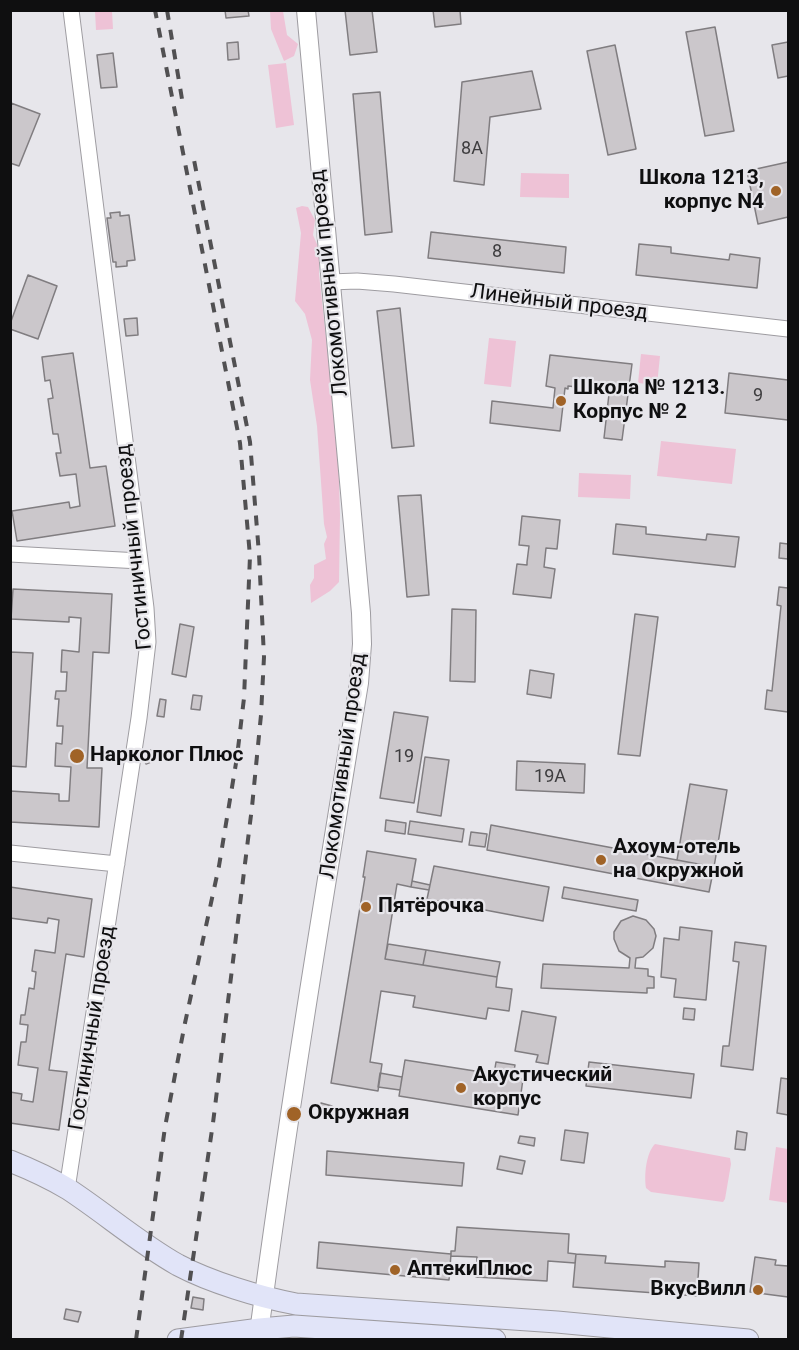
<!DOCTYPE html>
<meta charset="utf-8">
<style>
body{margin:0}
#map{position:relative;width:799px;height:1350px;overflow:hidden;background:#e7e6eb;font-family:Roboto,sans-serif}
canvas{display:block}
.frame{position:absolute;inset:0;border:12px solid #0f0f10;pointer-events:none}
</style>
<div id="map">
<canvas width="799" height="1350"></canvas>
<div class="frame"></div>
</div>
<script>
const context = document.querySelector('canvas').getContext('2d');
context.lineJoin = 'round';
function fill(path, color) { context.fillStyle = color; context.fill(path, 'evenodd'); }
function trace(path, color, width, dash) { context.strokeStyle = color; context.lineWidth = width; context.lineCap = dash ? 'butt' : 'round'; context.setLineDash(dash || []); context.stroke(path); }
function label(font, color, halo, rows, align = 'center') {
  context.font = font + ' Roboto,sans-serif'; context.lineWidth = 4.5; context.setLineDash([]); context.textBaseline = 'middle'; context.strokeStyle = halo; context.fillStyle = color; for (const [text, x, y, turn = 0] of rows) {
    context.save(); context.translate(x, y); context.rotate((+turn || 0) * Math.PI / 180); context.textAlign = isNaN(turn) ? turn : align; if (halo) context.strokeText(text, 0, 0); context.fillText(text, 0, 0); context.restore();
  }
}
const green = new Path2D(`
 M95,11H112L113,29L96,30Z
 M270,11H283L287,35L298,44L294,56L284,61L271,29Z
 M286,63L294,125L276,128L268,65Z
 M521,173L569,174V198L520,197Z
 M302,206L308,207L315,220L313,235L319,249V274L338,448L340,515L339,582L330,591L311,603L310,585L314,578V565L326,559L324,544L327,537L324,524L317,426L310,380L312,340L305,314L295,301L301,233L296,208Z
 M489,338L516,341L511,387L484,384Z
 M641,354L660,356L657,385L638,383Z
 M661,441L736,449L732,484L657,476Z
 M579,473L631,475L630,499L578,497Z
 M655,1144L730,1158L731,1164L725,1199L723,1202L651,1192L646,1188C644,1175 646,1153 655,1144Z
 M776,1147L788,1149V1203L769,1200Z`);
const building = new Path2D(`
 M225,10H248L249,16L226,18Z
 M345,10H372L377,52L350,55Z
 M433,10H460L461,24L435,27Z
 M715,27L734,131L705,136L686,32Z
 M238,42L239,59L228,60L227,43Z
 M788,42V76L778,78L772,45Z
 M615,45L636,149L608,155L587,51Z
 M113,53L117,87L101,88L97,55Z
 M532,71L541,109L490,117L484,185L454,181L462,82Z
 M380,92L392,232L365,235L353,94Z
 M11,103L40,114L19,166L10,163Z
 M788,162V217L758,224L747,171Z
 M120,212V216L129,215L135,260L127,261V266L116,267V262H113L107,218H111L110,213Z
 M431,232L566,247L564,273L428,258Z
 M639,244L671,247V253L729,260L730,254L760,258L757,288L636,275Z
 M28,275L57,286L38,339L10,329V324Z
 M400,308L414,446L392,448L377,311Z
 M137,318L138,335L126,336L124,319Z
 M73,353L90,468L106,466L115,526L17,541L12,511L69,502L70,508L80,506L76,474L60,476L56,453H61L58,434H53L48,399L53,398L50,380L45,381L42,357Z
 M550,355L632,364L622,440L604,438L609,394L605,393V390L568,386V389L565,388L560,431L490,423L492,401L553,408L555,388L546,386Z
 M729,373L788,380V420L725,413Z
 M421,495L429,595L407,597L398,496Z
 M522,516L560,520L557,549L546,548L544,567L555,569L551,598L513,594L517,564L527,565V562L529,546L519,545Z
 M616,524L646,527V534L706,540L707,534L739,537L735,567L613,554Z
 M780,543L788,544V559L779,558Z
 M779,587L788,588V712L765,709L767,690L772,691L781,606L777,605Z
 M13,589L112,594L109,653L93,652L87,768H102L99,827L10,822V791L59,794V801H69L71,767L55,766L56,743L62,744L63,726H57L59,699H55L56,691H66L67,672H61L62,650L79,652L81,618L69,617V622L11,619Z
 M452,609L476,610L475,682L450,681Z
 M635,614L658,617L640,756L618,754Z
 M180,624L194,627L186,677L172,674Z
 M10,652L33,653L26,767L10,766Z
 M530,670L554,674L551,698L527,694Z
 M193,695L202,696L200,710L191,709Z
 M160,699L166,700L164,717L157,716Z
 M394,712L428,717L414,803L380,798Z
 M151,750L156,760L146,764L142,755Z
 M425,757L449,760L441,816L417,812Z
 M517,761L585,764L584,793L516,790Z
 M690,784L727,790L714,867L677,860Z
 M386,820L406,823L405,834L385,831Z
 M410,821L464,829L462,842L408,834Z
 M491,825L714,867L709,892L487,850Z
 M471,832L487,834L485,847L469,845Z
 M367,851L416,859L411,887L397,884L385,959L497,977L496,987L512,989L509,1011L488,1008L486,1019L413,1007L415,996L381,991L370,1062L382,1064L378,1091L331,1083L365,877H363Z
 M434,866L549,887L543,921L427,899Z
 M412,881L430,885L429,890L411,887Z
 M10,887L92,899L84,957L66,954L49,1070L67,1072L59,1130L10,1123V1092L22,1094L21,1100L33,1102L38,1068L18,1065L21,1042H26L28,1025L20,1024L21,1015H25L29,988L34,989L36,972L32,971L35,950L55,953L59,920L48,918L47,923L10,918Z
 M564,887L638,900L636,911L562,898Z
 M633,916L646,920L654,929L656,936L653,948L643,957L636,958L635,968L648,969V976L654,977V988H647V993L541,988L543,964L629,968L630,958L619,951L614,939V932L621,921Z
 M680,927L712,931L706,1000L674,997L676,979L661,977L664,938L679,940Z
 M735,942L766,946L753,1070L721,1066L723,1046H729L739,962L733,961Z
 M388,944L426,950L423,965L385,959Z
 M426,950L500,962L497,977L423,965Z
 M684,1008L695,1009L694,1020L683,1019Z
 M522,1011L556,1017L548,1064L536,1062L538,1055L515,1051Z
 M405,1060L494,1074L496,1062L515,1065L513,1077L523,1079L518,1115L399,1096Z
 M589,1062L694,1074L691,1098L586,1086Z
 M380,1073L402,1077L400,1090L378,1087Z
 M781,1078L788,1079V1115L777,1113Z
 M321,1103L332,1106L330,1117L318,1114Z
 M565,1130L588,1133L584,1163L561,1160Z
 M737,1131L747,1133L745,1150L735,1149Z
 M520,1136L535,1138L534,1146L518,1143Z
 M327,1151L464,1163L462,1186L326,1175Z
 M500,1156L525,1161L522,1174L497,1169Z
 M457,1227L569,1234L568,1253L576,1254L575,1263L548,1261L547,1281L476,1277L477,1257L451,1256V1251H455Z
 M319,1242L451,1254L449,1280L317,1268Z
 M576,1254L606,1256L605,1263L665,1267V1261L699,1263L697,1296L573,1287Z
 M755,1257L776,1260L775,1265L788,1266V1297L750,1292Z
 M193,1297L204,1299L203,1310L191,1308Z
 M66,1309L81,1312L78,1322L64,1319Z`);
const minor = new Path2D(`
 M330,282L357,281L394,284L788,329
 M10,554L140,561
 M10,853L117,864
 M67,1189L139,718L148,642L146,608L71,10`);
const tertiary = new Path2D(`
 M258,1340C287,1120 323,902 359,683L362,644L361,613L306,10`);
const secondary = new Path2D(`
 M10,1161C30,1169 50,1178 68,1189C106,1214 139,1243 178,1265C210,1282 259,1297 296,1304L557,1322L748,1340
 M178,1340L260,1329L294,1326L495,1340`);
const rail = new Path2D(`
 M167,10L182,99
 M136,1340L165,1127L185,1023L219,866L237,757L244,698L250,556L240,443L155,10
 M181,1340L213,1123L252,807L261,715L264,657L259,554L250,442L193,155`);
const markers = [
 [776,191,6,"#a06327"],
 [561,401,6,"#a06327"],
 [77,756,8,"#a06327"],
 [601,860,6,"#a06327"],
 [366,907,6,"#a06327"],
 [461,1088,6,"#a06327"],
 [294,1114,8,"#a06327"],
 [395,1270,6,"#a06327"],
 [758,1290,6,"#a06327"]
];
const numberNames = [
 ["8А",472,149],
 ["8",497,252],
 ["9",758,396],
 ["19",404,757],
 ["19А",550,777]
];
const poiNames = [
 ["Школа 1213,",764,179,"right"],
 ["корпус N4",764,203,"right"],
 ["Школа № 1213.",573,389],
 ["Корпус № 2",573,413],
 ["Нарколог Плюс",90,756],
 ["Ахоум-отель",613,848],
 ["на Окружной",613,872],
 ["Пятёрочка",378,907],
 ["Акустический",473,1076],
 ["корпус",473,1100],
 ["Окружная",308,1114],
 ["АптекиПлюс",407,1270],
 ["ВкусВилл",746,1290,"right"]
];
const streetNames = [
 ["Локомотивный проезд",330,283,-96],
 ["Линейный проезд",559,303,7],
 ["Гостиничный проезд",135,547,-96],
 ["Локомотивный проезд",344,766,-82],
 ["Гостиничный проезд",93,1028,-81]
];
fill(green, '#eec2d6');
fill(building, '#cbc7cb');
trace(building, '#807d80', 1.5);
trace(minor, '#9e9ca1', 17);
trace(tertiary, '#9e9ca1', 20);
trace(secondary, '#9e9ca1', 23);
trace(minor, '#fff', 15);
trace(tertiary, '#fff', 18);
trace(secondary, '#e1e4f8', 21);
trace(rail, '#515052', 4, [10, 10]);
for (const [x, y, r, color] of markers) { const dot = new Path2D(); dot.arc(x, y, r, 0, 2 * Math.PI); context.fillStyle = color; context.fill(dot); trace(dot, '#e7e6eb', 2); }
label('18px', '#3e3d3f', null, numberNames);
label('bold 21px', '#0f0f10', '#e7e6eb', poiNames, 'left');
label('21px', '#0f0f10', '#e7e6eb', streetNames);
</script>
